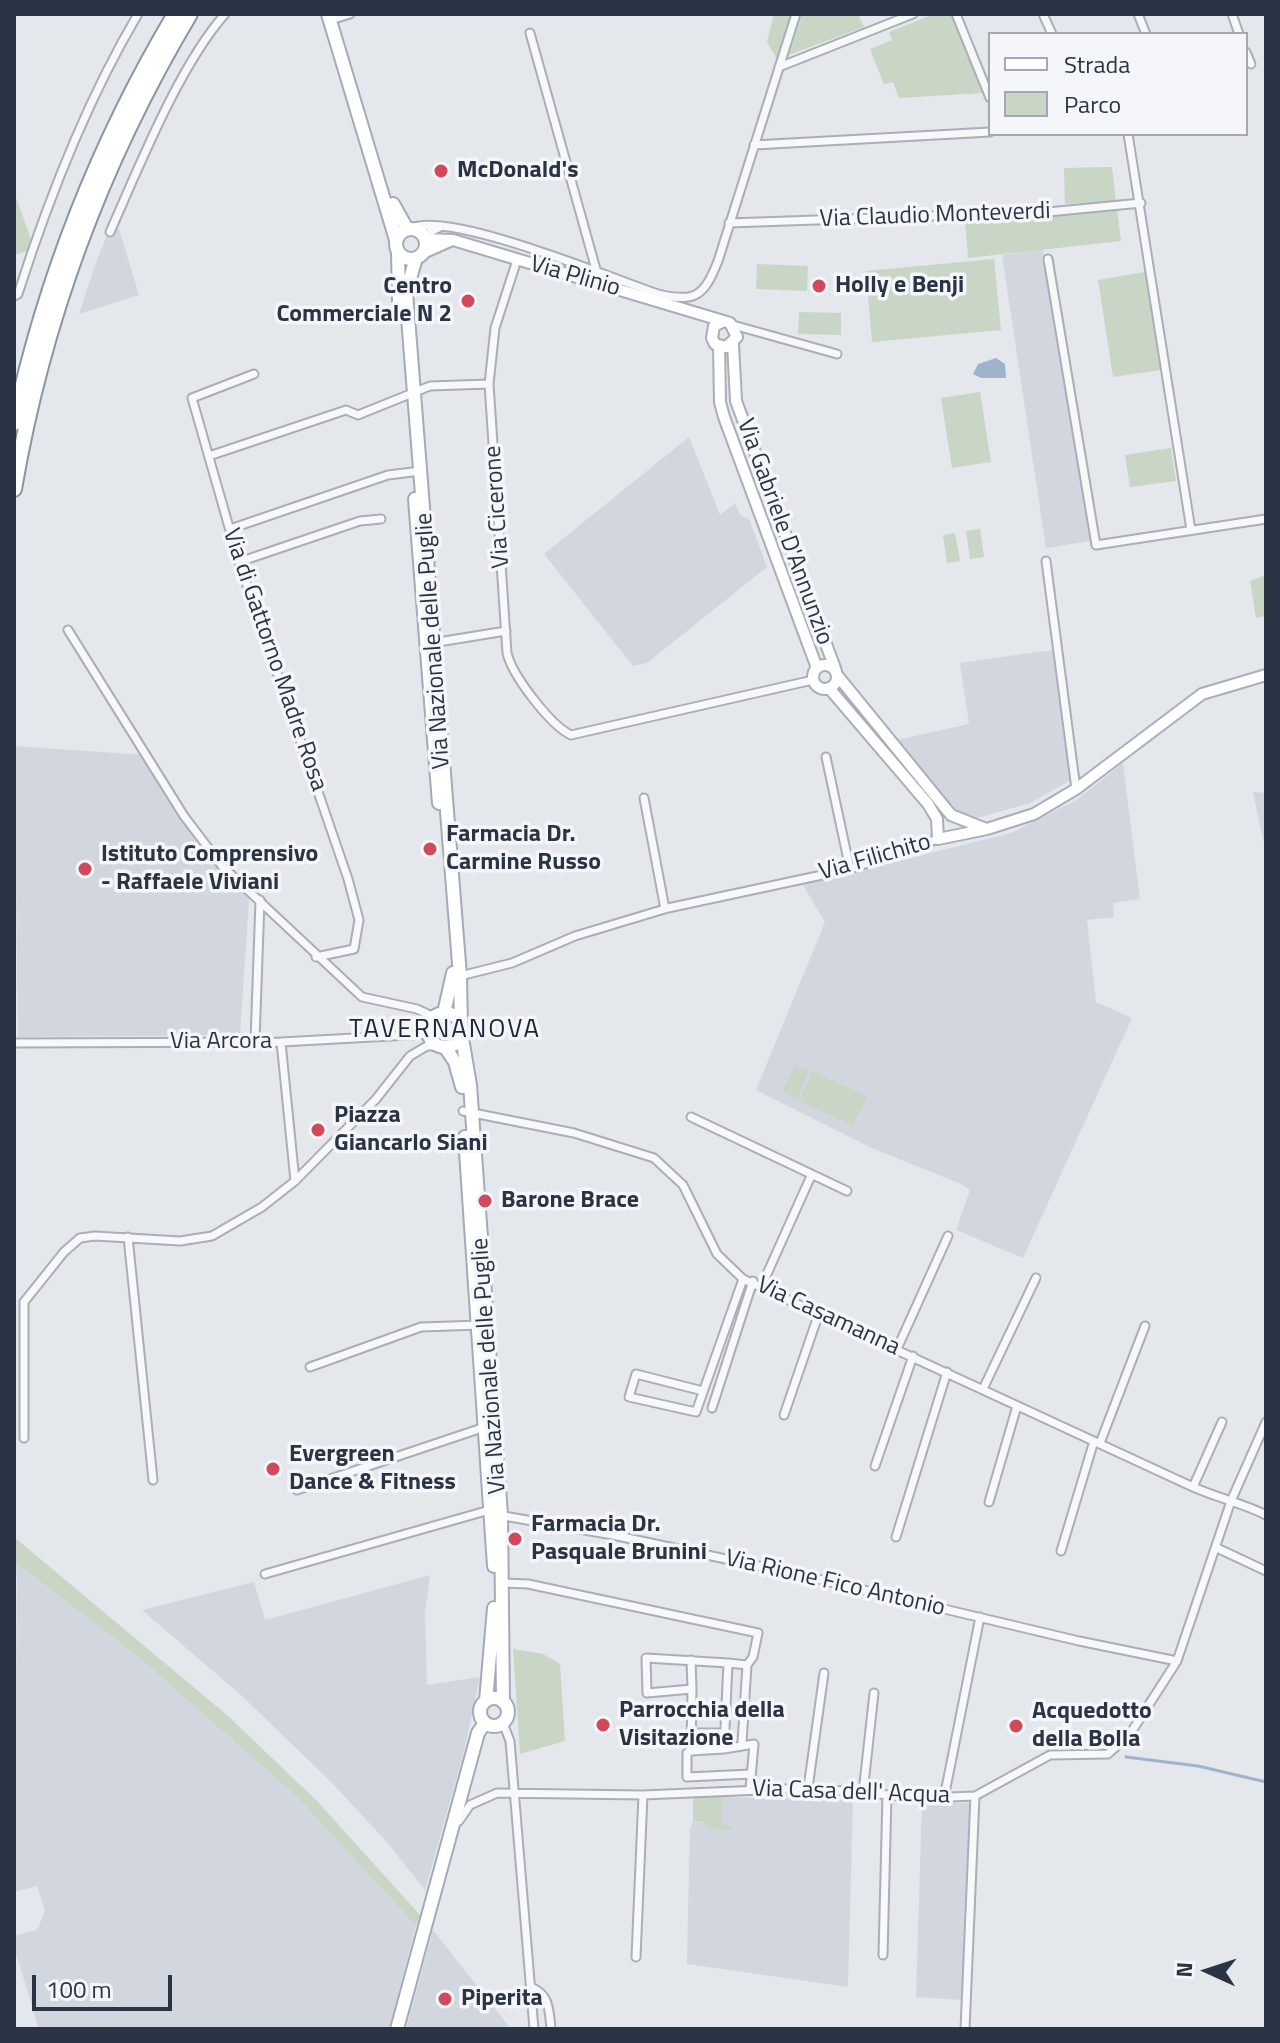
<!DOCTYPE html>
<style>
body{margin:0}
#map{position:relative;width:1280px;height:2043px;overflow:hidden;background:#e4e7ec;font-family:"Titillium Web",sans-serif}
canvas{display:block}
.frame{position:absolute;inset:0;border:16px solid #2b3445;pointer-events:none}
.legend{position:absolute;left:988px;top:32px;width:260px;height:104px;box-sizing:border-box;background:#f4f6f9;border:2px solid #a4a8b1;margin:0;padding:10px 14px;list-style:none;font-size:24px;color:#2b3445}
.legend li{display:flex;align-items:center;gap:16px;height:40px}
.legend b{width:40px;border:2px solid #a4a8b1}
.north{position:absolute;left:1168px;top:1931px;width:80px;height:80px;-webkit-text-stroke:6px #f4f6f9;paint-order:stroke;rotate:273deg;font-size:22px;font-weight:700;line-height:32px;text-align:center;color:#2b3445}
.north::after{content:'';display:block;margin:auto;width:28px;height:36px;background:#2b3445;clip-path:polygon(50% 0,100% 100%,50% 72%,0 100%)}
.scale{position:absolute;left:32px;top:1975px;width:140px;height:36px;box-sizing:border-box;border:4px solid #2b3445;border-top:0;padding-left:10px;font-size:24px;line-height:28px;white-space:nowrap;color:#2b3445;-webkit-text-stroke:6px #f4f6f9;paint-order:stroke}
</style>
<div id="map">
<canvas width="1280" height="2043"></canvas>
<div class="frame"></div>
<ul class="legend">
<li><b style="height:10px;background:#fff"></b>Strada</li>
<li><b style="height:22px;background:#c9d6c5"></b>Parco</li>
</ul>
<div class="north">N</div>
<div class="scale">100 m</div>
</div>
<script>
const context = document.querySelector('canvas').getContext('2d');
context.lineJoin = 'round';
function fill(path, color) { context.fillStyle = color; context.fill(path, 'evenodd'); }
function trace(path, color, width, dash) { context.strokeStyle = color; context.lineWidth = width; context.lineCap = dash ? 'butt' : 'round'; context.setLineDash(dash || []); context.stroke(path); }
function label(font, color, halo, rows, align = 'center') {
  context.font = font + ' "Titillium Web",sans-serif'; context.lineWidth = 7; context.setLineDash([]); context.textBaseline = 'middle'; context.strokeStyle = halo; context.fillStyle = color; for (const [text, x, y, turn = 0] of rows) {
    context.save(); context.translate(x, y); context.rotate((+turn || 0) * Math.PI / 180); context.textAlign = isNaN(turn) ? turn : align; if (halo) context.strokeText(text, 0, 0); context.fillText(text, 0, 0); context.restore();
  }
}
const built = new Path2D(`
 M117,222L139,295L79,314L95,265L112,223Z
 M1043,249L1090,541L1046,548L1002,255Z
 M689,437L720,515L735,503L741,516L749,519L767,567L647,663L633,666L544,554Z
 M1052,650L1071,780L1030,803L971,820L952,810L897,740L969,724L960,663Z
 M14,746L145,755L215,860L220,874L249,899L240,1035L18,1037Z
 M1123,763L1140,899L1113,903L1114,917L1087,920L1096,1002L1132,1018L1023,1258L956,1230L970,1190L961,1184L874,1149L756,1090L825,922L803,885L1011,833L1075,801Z
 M1253,792L1266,793V853Z
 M17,1564L136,1655L297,1797L416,1926L389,2029H39L14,1947V1936L37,1930L45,1911L37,1886L14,1892Z
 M430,1575L425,1613L427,1685L480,1677L463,1755L425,1890L386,1841L331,1782L241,1695L142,1610L254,1582L265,1620Z
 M722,1797L853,1800L848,1987L687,1964L690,1829L693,1821L722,1825Z
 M922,1802L970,1803L962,2000L916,1997Z
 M433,1930L511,2029H406Z`);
const green = new Path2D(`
 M774,14H794L777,59L767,42Z
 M802,14H858L864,27L789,55Z
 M934,14H951L983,93L899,98L893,82L884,84L870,49L892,40L889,32Z
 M1112,167L1116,202L1065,204L1064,168Z
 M14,192L31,239L27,251L14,255Z
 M1117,208L1121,241L968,258L965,220L1048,217Z
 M994,259L1001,330L872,342L866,271Z
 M757,264L808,266L807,291L756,289Z
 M1145,272L1160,370L1113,377L1098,280Z
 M799,312L841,313V335L798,334Z
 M980,392L991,462L952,468L941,398Z
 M1171,448L1176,481L1130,487L1125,455Z
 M980,529L984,557L970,559L966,531Z
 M955,533L960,561L947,563L943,535Z
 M1266,575V616L1256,618L1250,581Z
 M795,1065L809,1071L797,1099L782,1092Z
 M812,1071L867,1096L853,1126L799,1101Z
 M14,1537L227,1715L317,1801L420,1915L416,1926L297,1797L136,1655L17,1564L14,1604Z
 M513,1649L543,1654L560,1664L565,1741L520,1754Z
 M693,1796L722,1797V1825L731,1826V1830L706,1828L705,1822L693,1821Z`);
const water = new Path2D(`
 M996,358L1005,364L1006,378H981L973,374L978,364Z`);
const stream = new Path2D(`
 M1126,1757L1198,1766L1266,1782`);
const street = new Path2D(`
 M956,14L990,98
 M1043,14L1052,34
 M1138,14L1146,34
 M1232,14L1239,34
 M337,18L350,14
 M530,33L597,273
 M1246,52L1251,64
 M779,67L913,14
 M1128,134L1191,530
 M754,145L990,132
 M729,223L1048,212L1141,203
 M412,228C450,211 611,278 658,294C696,303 704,296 718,261L796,14
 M110,232C139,167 179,66 225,14
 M424,235L442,226
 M1048,259L1096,545L1266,519
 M517,260L495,328L489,384L507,653C512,675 550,725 571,735L813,680
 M14,296L18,294C49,197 86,102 138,14
 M733,325L837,354
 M254,374L192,398L239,562L348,879L359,920L354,949L316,957
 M209,456L346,410L358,415L430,386L489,384
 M230,529L388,475L421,471
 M1046,561L1076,789
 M239,562L360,521L381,519
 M68,630L184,816L222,866L362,997L417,1009L434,1017
 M432,643L506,631
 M826,757L850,869
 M644,798L665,909
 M460,976L512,963L575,936L668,908L850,869L938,839
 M255,1041L260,900
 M281,1042L295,1181
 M14,1043L281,1042L428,1034
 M463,1111L574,1133L654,1158L683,1185L717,1254L743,1279L1193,1487C1218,1498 1242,1503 1266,1515
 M691,1117L847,1191
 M128,1237L153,1480
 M762,1285L811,1176
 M897,1349L948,1236
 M310,1367L421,1327L481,1325
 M983,1389L1036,1278
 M703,1391L636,1374L629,1397L696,1412L743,1279
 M712,1408L753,1281
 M784,1415L819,1313
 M24,1438V1302L64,1252L80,1238L95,1236L180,1241L212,1236L262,1207L295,1181L376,1099L410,1056L427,1046H441
 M1100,1443L1145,1326
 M875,1466L913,1356
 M1193,1487L1222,1422
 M297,1490L488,1426
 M989,1502L1017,1406
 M498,1515L613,1535L801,1575L1079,1641L1177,1661
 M896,1537L947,1372
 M1217,1548L1266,1571
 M1061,1551L1094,1441
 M265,1574L493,1509
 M502,1583L528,1584L758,1633L753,1657L747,1665L728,1663L724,1749L754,1744L750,1789
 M691,1660L692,1689L647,1693L646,1658L728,1663
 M692,1689L691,1751L724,1749
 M503,1723L510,1741L534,2029
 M692,1733H724
 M742,1743L747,1665
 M691,1751L687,1753V1777L751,1774
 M808,1788L824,1673
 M863,1793L874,1693
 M944,1798L980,1617
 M459,1821L470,1805L497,1793L643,1795L808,1788L924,1798L975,1796L1050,1755L1108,1754L1130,1734L1177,1661L1231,1501L1266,1422
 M883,1955L887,1795
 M636,1957L643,1795
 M531,1987C550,1995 549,2010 551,2029
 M965,2029L975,1796`);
const secondary = new Path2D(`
 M426,239L453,240L730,323L737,337L726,347L715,344L712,338L714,326L722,322
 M423,253L450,241
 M733,344L736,401L836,671
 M719,346L720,402L724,417L817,668
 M813 677a12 12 0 1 1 24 0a12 12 0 1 1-24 0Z
 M837,675L951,815L986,829
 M829,688L928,804L937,819L938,839L987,829L1034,814L1076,789L1202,694L1266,675`);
const primary = new Path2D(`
 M328,14L396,240
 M393,204L407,229
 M396 244a15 15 0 1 1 30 0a15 15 0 1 1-30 0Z
 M398,252L399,301
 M416,258L406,292L460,976L461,1026
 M415,499L439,803
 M444,1013L453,973
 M428 1030a17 17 0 1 1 34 0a17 17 0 1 1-34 0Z
 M461,1032L470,1085L501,1515L503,1702
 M445,1047L455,1062L462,1087
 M465,1137L494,1566
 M480 1712a14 14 0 1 1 28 0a14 14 0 1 1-28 0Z
 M486,1701L494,1608
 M397,2029L478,1733L485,1723`);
const highway = new Path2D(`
 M14,423C45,280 100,140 175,14
 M14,489C43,321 103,160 190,14`);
const markers = [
 [441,171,8,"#d1495b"],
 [819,286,8,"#d1495b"],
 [468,301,8,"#d1495b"],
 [430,849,8,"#d1495b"],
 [85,869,8,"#d1495b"],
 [318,1130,8,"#d1495b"],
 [485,1201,8,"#d1495b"],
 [273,1469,8,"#d1495b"],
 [515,1539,8,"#d1495b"],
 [603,1725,8,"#d1495b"],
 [1016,1726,8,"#d1495b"],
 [445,1999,8,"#d1495b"]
];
const poiNames = [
 ["McDonald's",457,171],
 ["Holly e Benji",835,286],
 ["Centro",452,287,"right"],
 ["Commerciale N 2",452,315,"right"],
 ["Farmacia Dr.",446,835],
 ["Carmine Russo",446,863],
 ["Istituto Comprensivo",101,855],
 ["- Raffaele Viviani",101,883],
 ["Piazza",334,1116],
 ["Giancarlo Siani",334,1144],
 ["Barone Brace",501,1201],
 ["Evergreen",289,1455],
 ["Dance & Fitness",289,1483],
 ["Farmacia Dr.",531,1525],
 ["Pasquale Brunini",531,1553],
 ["Parrocchia della",619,1711],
 ["Visitazione",619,1739],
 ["Acquedotto",1032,1712],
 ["della Bolla",1032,1740],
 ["Piperita",461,1999]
];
const streetNames = [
 ["Via Claudio Monteverdi",935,216,-2],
 ["Via Plinio",575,277,16],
 ["Via Cicerone",498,507,-94],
 ["Via Gabriele D'Annunzio",784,532,70],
 ["Via Nazionale delle Puglie",434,641,-94],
 ["Via di Gattorno Madre Rosa",274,660,71],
 ["Via Filichito",875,858,-16],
 ["Via Arcora",221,1042],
 ["Via Casamanna",828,1317,25],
 ["Via Nazionale delle Puglie",490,1366,-94],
 ["Via Rione Fico Antonio",835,1584,13],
 ["Via Casa dell' Acqua",851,1793,2]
];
const neighbourhoodNames = [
 ["TAVERNANOVA",445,1031]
];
fill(built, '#d2d6de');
fill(green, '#c9d6c5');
fill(water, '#9fb4cc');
trace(stream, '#9fb4cc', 3);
trace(street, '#a9aeb7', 11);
trace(secondary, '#a9aeb7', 14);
trace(primary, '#a3abb8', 16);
trace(highway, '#8b94a3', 18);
trace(street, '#f7f8fa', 7);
trace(secondary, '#fff', 10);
trace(primary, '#fff', 12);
trace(highway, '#fff', 14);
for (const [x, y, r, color] of markers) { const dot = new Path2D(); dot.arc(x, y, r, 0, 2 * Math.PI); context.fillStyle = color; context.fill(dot); trace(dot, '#f4f6f9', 3); }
label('bold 24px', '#2b3445', '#f4f6f9', poiNames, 'left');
label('24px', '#2b3445', '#f4f6f9', streetNames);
context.letterSpacing = '2px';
label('26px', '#1d2536', '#f4f6f9', neighbourhoodNames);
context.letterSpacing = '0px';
</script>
